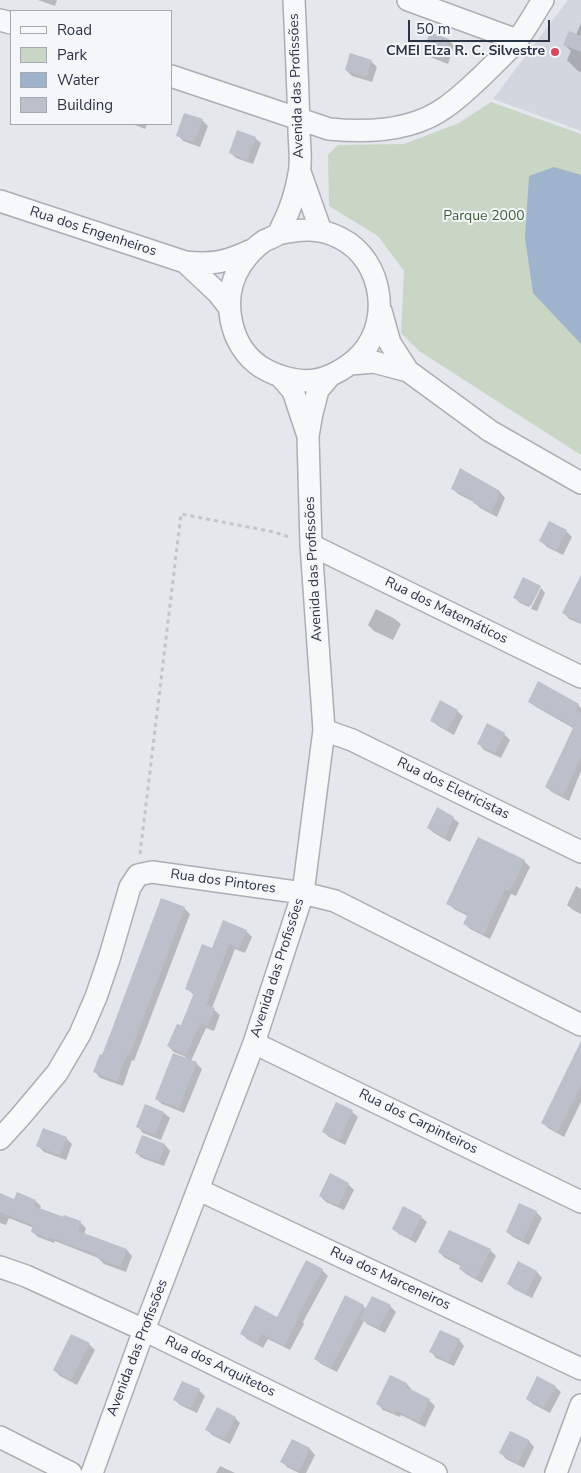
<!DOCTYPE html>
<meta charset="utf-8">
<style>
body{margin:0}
#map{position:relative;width:581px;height:1473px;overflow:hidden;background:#e4e7ec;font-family:"Nunito Sans",sans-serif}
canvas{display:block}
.legend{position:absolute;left:10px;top:10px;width:162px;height:115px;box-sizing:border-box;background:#f4f6f9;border:1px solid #a4a8b1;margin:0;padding:6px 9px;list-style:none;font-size:15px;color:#2b3445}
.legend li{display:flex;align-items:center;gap:10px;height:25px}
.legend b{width:25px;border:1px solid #a4a8b1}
.scale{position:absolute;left:408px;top:20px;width:142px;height:22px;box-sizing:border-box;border:2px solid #2b3445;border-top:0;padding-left:6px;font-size:15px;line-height:18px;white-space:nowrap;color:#2b3445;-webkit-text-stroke:4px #f4f6f9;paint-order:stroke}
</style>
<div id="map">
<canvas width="581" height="1473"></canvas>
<ul class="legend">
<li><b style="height:6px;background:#f7f8fa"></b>Road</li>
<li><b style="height:14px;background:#c9d6c5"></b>Park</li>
<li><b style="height:14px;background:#9fb4cc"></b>Water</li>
<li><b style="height:14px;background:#bbc0ca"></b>Building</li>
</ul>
<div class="scale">50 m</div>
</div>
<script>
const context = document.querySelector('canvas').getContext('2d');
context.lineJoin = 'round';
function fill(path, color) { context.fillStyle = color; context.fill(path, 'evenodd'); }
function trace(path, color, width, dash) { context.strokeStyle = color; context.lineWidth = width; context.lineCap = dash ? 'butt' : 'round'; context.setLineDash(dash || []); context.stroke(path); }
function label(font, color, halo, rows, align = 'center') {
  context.font = font + ' "Nunito Sans",sans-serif'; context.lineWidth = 4; context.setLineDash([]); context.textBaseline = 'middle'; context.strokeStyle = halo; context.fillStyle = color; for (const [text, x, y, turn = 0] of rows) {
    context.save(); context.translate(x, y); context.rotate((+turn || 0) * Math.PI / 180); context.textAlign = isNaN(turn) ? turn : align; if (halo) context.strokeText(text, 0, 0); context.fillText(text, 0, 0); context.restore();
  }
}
const built = new Path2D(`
 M568,0H581V131L493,99Z`);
const green = new Path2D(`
 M491,102L581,134V455L419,351L401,333L404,271L378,236L329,206L328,155L338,145L404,144L459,123Z`);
const water = new Path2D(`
 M554,167L581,175V344L533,293L525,238L529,176Z`);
const shadow = new Path2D(`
 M38,0H57L55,6Z
 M581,23V72L578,71L567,60L571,51L565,45L576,35Z
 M431,34L449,40L454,46L448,64L430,57L425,51Z
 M371,61L377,67L372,82L352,76L346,70Z
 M202,120L208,126L200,147L183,141L178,135Z
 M132,124H147L145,129Z
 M255,138L261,143L253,164L236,158L230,152Z
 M461,470L500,492L505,498L497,517L480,508L474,502L458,494L452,488Z
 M566,531L572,537L563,555L547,547L541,541Z
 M539,587L529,607L520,603L514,597Z
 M541,588L545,593L537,611L531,609Z
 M581,599V624L569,619L564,613Z
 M376,609L395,619L401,624L393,640L374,631L368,625Z
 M530,702L578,705L581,708V771L569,801L552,792L546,787L573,728L536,707Z
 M457,711L463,716L454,735L438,726L432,721Z
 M504,734L510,740L501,758L484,750L479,744Z
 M453,818L459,823L450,842L434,833L428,828Z
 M524,861L530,867L516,896L511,894L490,939L470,929L464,923L468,916L454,909L448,903Z
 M576,886L581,889V914L573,910L567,905Z
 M184,908L190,914L134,1061L132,1060L123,1086L100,1078L95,1072Z
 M246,931L252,937L245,953L235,949L212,1008L220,1015L214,1031L206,1028L191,1061L196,1063L202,1069L184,1113L162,1104L156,1099L186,1057L174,1052L168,1046L182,1027L194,995L187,989L212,950Z
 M581,1062V1102L564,1137L548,1128L543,1123Z
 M146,1106L164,1113L170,1118L161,1140L143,1133L138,1127Z
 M352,1112L358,1117L345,1145L329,1137L323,1131Z
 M66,1138L72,1144L66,1160L44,1152L38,1146Z
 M165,1145L170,1151L164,1166L142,1158L136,1153Z
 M348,1184L354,1190L344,1210L326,1202L320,1196Z
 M0,1195L15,1201H35L41,1206L40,1209L81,1223L86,1228L84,1235L127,1250L132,1256L126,1272L104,1264L98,1258L55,1241L54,1243L38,1237L32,1231L34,1228L9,1218L6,1225L0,1223Z
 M536,1212L542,1218L529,1245L513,1237L507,1232Z
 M421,1217L427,1222L416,1243L399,1234L393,1229Z
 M490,1250L496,1256L482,1283L466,1274L460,1269L461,1266L445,1258L439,1252Z
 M322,1270L328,1276L303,1322L304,1324L290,1350L268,1339L263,1348L247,1339L241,1333L278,1319Z
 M537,1272L542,1278L532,1298L514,1289L508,1284Z
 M363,1306L366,1309L390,1306L396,1312L385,1333L367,1324L364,1321L337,1372L321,1364L315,1358Z
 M459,1340L464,1346L454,1366L436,1358L431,1352Z
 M89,1344L95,1350L77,1385L60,1376L54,1370Z
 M182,1382L199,1390L205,1396L197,1413L180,1405L174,1399Z
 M407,1384L412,1390V1392L429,1400L435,1406L425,1427L401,1415L400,1417L383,1410L378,1404Z
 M555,1387L561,1392L550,1413L533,1404L527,1399Z
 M235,1418L240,1423L230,1444L212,1435L207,1430Z
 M511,1432L529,1441L534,1447L524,1468L506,1459L501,1453Z
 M292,1441L310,1449L315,1455L306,1473H299L287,1467L282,1461Z
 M220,1466L235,1473H216Z`);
const building = new Path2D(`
 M569,31L581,36V52L563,45Z
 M430,32L449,39L442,59L423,52Z
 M350,53L372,60L366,77L345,70Z
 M184,113L203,119L194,142L176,136Z
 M237,130L256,137L247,160L229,153Z
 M460,468L500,491L491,512L473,503L474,500L451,489Z
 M549,521L567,530L557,550L539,541Z
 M581,575V623L562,613Z
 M523,577L541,586L531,606L513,598Z
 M538,681L579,704L576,711L581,713V757L563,796L545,787L574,727L528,702Z
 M440,700L458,710L448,730L430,721Z
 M487,723L505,733L495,753L477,744Z
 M437,807L454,817L445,837L427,828Z
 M478,837L525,860L510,891L505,889L484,934L463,924L468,914L446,904Z
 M161,898L185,907L129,1056L127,1055L117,1081L93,1072L100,1054L102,1055L112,1029Z
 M223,920L247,930L239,948L229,944L206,1005L215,1008L208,1026L200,1023L186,1055L167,1046L177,1024L181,1025L194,993L185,989L202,944L212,948Z
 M581,1041V1086L558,1132L541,1123Z
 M173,1053L197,1062L179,1108L155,1099Z
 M336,1102L353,1110L339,1140L322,1132Z
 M145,1104L164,1112L155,1135L136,1127Z
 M43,1128L67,1137L60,1155L36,1146Z
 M142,1135L165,1144L159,1162L135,1153Z
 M330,1173L349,1183L338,1206L319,1196Z
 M17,1192L36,1200L34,1206L63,1217L64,1215L81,1221L78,1231L127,1249L120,1267L97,1258L98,1255L49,1237V1239L31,1232L33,1225L0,1212V1193L14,1199Z
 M519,1203L537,1211L523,1240L506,1232Z
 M403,1206L422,1216L410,1239L392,1229Z
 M449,1230L491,1249L476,1278L459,1269L461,1264L438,1252Z
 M306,1260L323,1269L298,1316L299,1317L284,1346L262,1334L257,1343L240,1334L255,1305L277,1317Z
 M518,1261L537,1271L526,1294L507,1284Z
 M345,1295L364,1305L331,1368L314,1359Z
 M372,1296L391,1305L379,1328L360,1319Z
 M440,1330L460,1339L448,1362L429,1352Z
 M71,1334L90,1343L71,1380L53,1370Z
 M390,1375L407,1383L406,1387L430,1399L419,1422L395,1410L394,1413L376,1404Z
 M537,1376L556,1386L544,1408L526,1399Z
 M182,1381L200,1389L191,1408L173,1400Z
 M217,1407L236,1417L224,1439L205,1430Z
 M510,1431L529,1440L518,1463L499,1453Z
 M292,1439L310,1448L299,1471L280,1462Z`);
const path = new Path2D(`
 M140,854L181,514L274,532L292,538`);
const street = new Path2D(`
 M408,0L517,40
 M0,20L11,23
 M171,76L329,129C368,133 413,131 446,107C459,98 470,87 481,77C493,65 505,54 516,42C526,29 534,14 543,0
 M300,172L321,231
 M0,201L185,262C215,265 225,262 252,250
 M278,234C300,229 319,227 340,238C385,260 393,328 355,360C338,374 315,385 292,379C281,377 271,373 261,367C229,346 220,297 241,265C247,256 255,247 264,241C268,239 274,237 278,234C280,232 281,227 283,224C291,208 296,192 299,174C302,160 299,143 299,129C298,86 296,43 294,0
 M185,262L218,293L229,307
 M381,311L390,343L408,371
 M350,364L374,362L408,371L490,431L581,483
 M280,376L293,391L307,433
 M311,545L581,677
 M324,730L352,740L581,852
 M254,1043L581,1202
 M0,1139L20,1117L57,1073L80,1034L96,997L109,959L130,887L138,875L152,872L303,893L335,901L581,1025
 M199,1190L581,1369
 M0,1267L26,1276L144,1330L436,1473
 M0,1437L71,1473
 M92,1473L144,1330L254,1043L303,893L324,730L311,545L308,436L312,413L318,390L329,377
 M556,1473L581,1405`);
const markers = [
 [555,52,5,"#d1495b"]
];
const poiNames = [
 ["CMEI Elza R. C. Silvestre",545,52]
];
const streetNames = [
 ["Avenida das Profissões",297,86,-92],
 ["Rua dos Engenheiros",93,232,18],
 ["Avenida das Profissões",314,569,-93],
 ["Rua dos Matemáticos",446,611,26],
 ["Rua dos Eletricistas",453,789,26],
 ["Rua dos Pintores",223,882,8],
 ["Avenida das Profissões",278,968,-72],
 ["Rua dos Carpinteiros",418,1122,26],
 ["Rua dos Marceneiros",390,1279,25],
 ["Avenida das Profissões",138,1348,-69],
 ["Rua dos Arquitetos",220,1367,26]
];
const parkNames = [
 ["Parque 2000",484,217]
];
fill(built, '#d2d6de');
fill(green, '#c9d6c5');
fill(water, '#9fb4cc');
fill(shadow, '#0003');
fill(building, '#bbc0ca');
trace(street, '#a9aeb7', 24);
trace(path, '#c2c5cb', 3, [4, 4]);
trace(street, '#f7f8fa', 21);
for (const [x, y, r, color] of markers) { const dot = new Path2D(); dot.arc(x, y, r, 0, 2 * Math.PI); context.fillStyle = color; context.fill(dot); trace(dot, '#f4f6f9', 2); }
label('bold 14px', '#2b3445', '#f4f6f9', poiNames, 'right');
label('14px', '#2b3445', '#f4f6f9', streetNames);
label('14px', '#3f6138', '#f4f6f9', parkNames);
</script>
